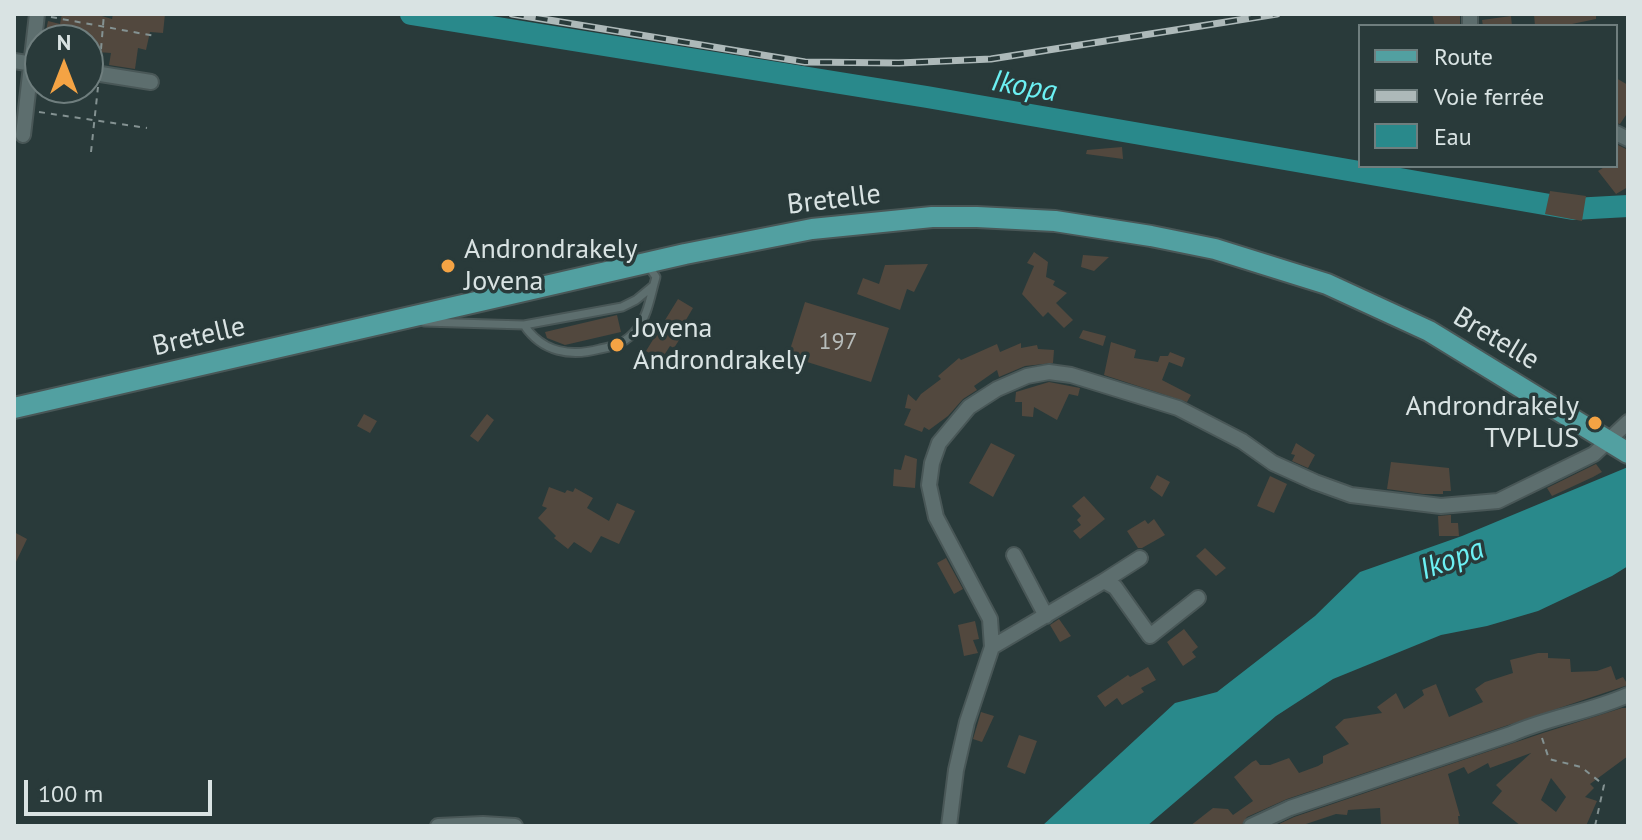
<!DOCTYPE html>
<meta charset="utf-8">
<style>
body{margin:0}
#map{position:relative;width:1642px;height:840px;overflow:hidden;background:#293a3a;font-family:"PT Sans",sans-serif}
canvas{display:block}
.frame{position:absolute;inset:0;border:16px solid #d9e3e3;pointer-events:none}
.legend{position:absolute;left:1358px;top:24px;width:260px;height:144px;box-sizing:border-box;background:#293a3a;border:2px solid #6f7e7e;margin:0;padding:10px 14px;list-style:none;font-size:24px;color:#d9e3e3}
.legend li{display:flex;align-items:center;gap:16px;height:40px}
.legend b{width:40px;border:2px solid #6f7e7e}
.north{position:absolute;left:24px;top:24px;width:80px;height:80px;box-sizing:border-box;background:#293a3a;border:2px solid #6f7e7e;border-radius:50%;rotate:0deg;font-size:22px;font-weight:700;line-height:32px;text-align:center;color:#d9e3e3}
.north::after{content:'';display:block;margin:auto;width:28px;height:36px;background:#f4a344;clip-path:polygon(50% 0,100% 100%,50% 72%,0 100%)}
.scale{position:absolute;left:24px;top:780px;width:188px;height:36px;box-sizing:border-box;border:4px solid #d9e3e3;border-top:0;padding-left:10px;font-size:24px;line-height:28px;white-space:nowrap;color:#d9e3e3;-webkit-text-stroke:6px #293a3a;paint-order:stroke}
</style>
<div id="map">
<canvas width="1642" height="840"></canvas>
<div class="frame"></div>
<ul class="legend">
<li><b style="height:10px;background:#52a0a1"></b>Route</li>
<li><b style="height:10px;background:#adb9b9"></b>Voie ferrée</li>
<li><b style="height:22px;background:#29898b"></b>Eau</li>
</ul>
<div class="north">N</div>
<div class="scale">100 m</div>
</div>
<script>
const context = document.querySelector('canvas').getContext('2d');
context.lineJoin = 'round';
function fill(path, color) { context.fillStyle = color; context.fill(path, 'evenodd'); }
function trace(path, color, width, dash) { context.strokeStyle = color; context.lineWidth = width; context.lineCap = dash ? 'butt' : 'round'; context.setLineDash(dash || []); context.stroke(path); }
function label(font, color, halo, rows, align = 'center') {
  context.font = font + ' "PT Sans",sans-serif'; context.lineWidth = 7; context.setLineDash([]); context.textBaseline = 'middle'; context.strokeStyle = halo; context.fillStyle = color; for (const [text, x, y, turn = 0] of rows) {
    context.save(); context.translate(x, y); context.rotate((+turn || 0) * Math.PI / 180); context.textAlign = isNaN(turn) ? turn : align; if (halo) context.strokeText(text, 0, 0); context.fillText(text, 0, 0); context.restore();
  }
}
const water = new Path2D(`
 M1628,467V566L1612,576L1538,611L1487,626L1441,635L1333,679L1276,716L1147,826H1042L1175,703L1217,692L1315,616L1360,572L1462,536Z`);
const river = new Path2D(`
 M411,14L927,97L1573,209L1628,206`);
const building = new Path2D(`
 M62,14H95L112,19L113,14H165L163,33L150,32L146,50L138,48L135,69L109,65L111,53L97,52V50L88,48V40H44L48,21L60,24Z
 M1432,14H1460V26H1435Z
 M1534,14H1596V19L1572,24L1573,26H1535Z
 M1511,16L1512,26H1483L1482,20Z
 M1616,78L1628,85V112L1620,124L1616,123Z
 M1616,144L1628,150V187L1616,194L1598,171L1606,166H1616Z
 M1122,147L1123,159L1086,154L1087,150Z
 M1550,191L1586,196L1582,221L1545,214Z
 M1034,252L1048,262L1046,277L1055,281L1053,285L1067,293L1056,303L1073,320L1064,328L1048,312L1043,317L1022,294L1034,266L1027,263Z
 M1083,255L1109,257L1094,271L1081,267Z
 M928,264L914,292L907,289L900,310L857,294L863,278L879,284L885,265Z
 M678,299L693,308L680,330L681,337L674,348L670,346L661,360L646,351Z
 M805,302L889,328L871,382L788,356Z
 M617,315L621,332L565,345L547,338L545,332Z
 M1083,330L1106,336L1103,346L1079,338Z
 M1111,342L1136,350L1134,358L1158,362L1160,356H1168L1170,352L1185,358L1182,367L1169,362L1162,380L1191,395L1187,402L1104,375Z
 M1021,343V348L1037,345L1038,349L1054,350L1053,363L1025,366L999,377L997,370L974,386L977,390L963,399L948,416L929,430L924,427L922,432L904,425L911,409L905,408L908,394L916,401L921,394L941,379L938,376L959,358L961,360L997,344L1000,352Z
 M1049,382L1080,388L1078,396L1069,394L1057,420L1034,407L1033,417L1022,416V402H1015L1016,392Z
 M364,414L377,421L370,433L357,426Z
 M487,414L494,420L478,442L470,436Z
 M991,443L1015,455L993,497L969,483Z
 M1296,443L1315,455L1308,468L1292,461L1295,455L1291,454Z
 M905,455L917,459L915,488L893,486L894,469L901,470Z
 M1391,462L1449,468L1451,491H1443V494H1423L1387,489Z
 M1596,464L1602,472L1593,477L1552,496L1547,488Z
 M1157,475L1170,482L1162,497L1150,488Z
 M1270,476L1287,484L1274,513L1257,506Z
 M549,487L565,493L567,490L573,492L575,488L593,498L587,508L609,521L617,503L635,511L619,544L601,536L591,553L574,542L568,549L554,538L556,536L538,518L547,508L542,506Z
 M1084,496L1105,519L1080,539L1073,531L1081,525L1077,520L1081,516L1072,506Z
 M1449,515H1451V523H1458L1459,536H1439L1438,516Z
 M1154,519L1165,535L1142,548H1138L1127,531L1145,520L1148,524Z
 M14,532L27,539L14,566Z
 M1205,548L1226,568L1216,576L1196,556Z
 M946,558L963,589L954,594L937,563Z
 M1059,619L1071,636L1060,642L1050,625Z
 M975,621L979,639L973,640L978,653L964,656L958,625Z
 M1184,629L1198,647L1192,652L1196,657L1183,666L1167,642Z
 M1538,653H1548V658L1570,659L1571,672L1597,671L1611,666L1616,680L1623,677L1628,685L1287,799L1247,817L1241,826H1190L1213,808L1228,809L1233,815L1253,801L1234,777L1252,762L1256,760L1260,765H1270L1289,758L1299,773L1318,766L1323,763V756L1349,744L1335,727L1344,719L1382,713L1377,707L1396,693L1404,709L1424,695L1422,690L1436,684L1449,717L1483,702L1475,689L1485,682L1513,673L1510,660Z
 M1148,667L1156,680L1141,688L1144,692L1122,705L1117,698L1105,707L1097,696L1128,675L1130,677Z
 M1622,708H1628V756L1590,784L1594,788L1585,797L1597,801L1586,826H1521L1492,803L1502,791L1496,785L1531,753L1490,768L1488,763L1468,774L1464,767L1448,774L1460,816H1458L1459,826H1381L1380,808L1348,810L1347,815L1336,814L1300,826H1275L1294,817L1543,733ZM1551,778L1566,797L1556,812L1541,800Z
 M981,712L994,716L982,742L973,739Z
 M1019,735L1037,741L1025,774L1007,767Z`);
const path = new Path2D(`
 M51,17L155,36
 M100,61L104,14
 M39,112L147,128
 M91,152L98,87
 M1542,738L1549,759L1581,767L1604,785L1595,826`);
const service = new Path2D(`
 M424,322L524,325C542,352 570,357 600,349C616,346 627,342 637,329C648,316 651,293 656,277L649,267
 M524,325L622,307L636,300L653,286`);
const minor = new Path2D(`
 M1470,14V26
 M14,61L40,65
 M88,72L151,82
 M1616,133L1628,139
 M23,135L37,14
 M1014,555L1046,616
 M1104,581L1140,558
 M992,647L1104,581L1115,587L1150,636L1198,598
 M438,826L483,824L515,826
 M949,826L956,770L967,722L992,647L990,619L936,517L929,485L932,463L939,443L969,407L997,389L1027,376L1049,372L1071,375L1178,408L1242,441L1273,463L1315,482L1351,495L1441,506L1498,501L1594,454L1628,422
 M1251,826L1290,808L1511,734C1549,717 1590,712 1628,695`);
const primary = new Path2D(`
 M14,408L685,254L812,229L932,217H977L1055,221L1151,236L1215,249L1327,284L1429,331L1628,453`);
const rail = new Path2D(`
 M512,14L805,62L899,63L991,59L1277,14`);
const markers = [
 [448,266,8,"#f4a344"],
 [617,345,8,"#f4a344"],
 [1595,423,8,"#f4a344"]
];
const numberNames = [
 ["197",838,342]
];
const streetNames = [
 ["Bretelle",834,200,-7],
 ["Bretelle",199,337,-13],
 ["Bretelle",1496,339,31]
];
const poiNames = [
 ["Androndrakely",464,250],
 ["Jovena",464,282],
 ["Jovena",633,329],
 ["Androndrakely",633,361],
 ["Androndrakely",1579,407,"right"],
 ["TVPLUS",1579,439,"right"]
];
const waterNames = [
 ["Ikopa",1024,87,10],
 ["Ikopa",1452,560,-21]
];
fill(water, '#29898b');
trace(river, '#29898b', 22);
fill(building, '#52483e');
trace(service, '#495757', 11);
trace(minor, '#495757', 18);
trace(primary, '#495757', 24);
trace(path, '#849292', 2, [6, 6]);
trace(service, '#5d6e6e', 7);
trace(minor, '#5d6e6e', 14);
trace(primary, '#52a0a1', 20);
trace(rail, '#adb9b9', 7);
trace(rail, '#293a3a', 4, [12]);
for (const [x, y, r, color] of markers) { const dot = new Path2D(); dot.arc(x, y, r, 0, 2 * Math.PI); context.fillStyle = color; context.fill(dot); trace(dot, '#293a3a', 3); }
label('24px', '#b7bcba', null, numberNames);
label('28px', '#d9e3e3', '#293a3a', streetNames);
label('28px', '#d9e3e3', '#293a3a', poiNames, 'left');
label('italic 30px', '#6cf0f3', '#293a3a', waterNames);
</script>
